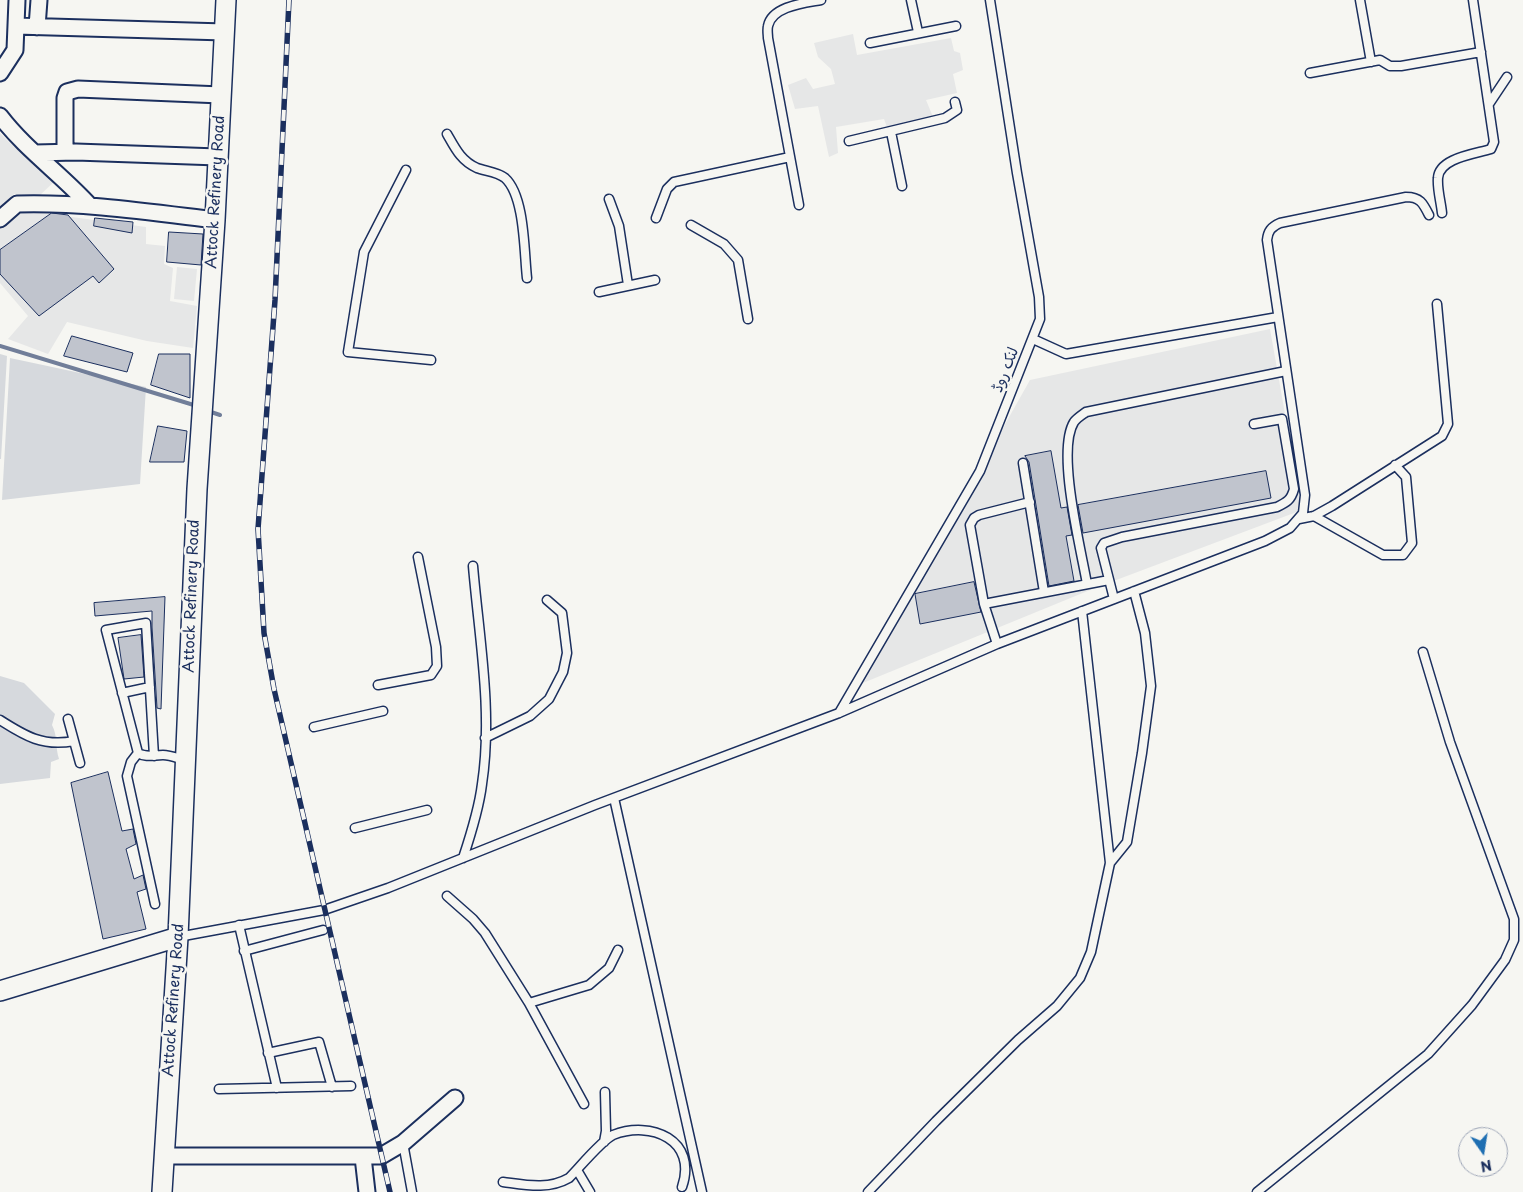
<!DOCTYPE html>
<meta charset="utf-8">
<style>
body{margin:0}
#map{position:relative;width:1523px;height:1192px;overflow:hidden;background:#f6f6f2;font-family:"Playpen Sans",sans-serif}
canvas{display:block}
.north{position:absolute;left:1458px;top:1127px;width:50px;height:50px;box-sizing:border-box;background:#f6f6f2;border:1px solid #9ea6b7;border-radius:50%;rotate:167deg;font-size:14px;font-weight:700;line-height:20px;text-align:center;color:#1b2f5e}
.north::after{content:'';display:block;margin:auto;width:18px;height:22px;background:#1f6fb2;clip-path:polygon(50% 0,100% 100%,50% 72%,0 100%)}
</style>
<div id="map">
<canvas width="1523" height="1192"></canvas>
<div class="north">N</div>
</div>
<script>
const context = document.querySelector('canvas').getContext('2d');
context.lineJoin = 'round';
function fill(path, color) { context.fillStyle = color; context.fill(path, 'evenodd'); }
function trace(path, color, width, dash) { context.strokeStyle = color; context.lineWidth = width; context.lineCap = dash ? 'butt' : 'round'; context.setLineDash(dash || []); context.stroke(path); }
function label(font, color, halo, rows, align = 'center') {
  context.font = font + ' "Playpen Sans","Playpen Sans Arabic",sans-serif'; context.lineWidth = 5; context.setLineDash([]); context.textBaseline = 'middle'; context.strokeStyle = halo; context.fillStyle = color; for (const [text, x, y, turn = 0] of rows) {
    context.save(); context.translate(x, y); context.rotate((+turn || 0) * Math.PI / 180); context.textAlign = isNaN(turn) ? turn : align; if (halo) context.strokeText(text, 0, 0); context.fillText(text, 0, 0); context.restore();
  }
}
const built = new Path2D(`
 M853,34L857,55L951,38L954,51L960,53L963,70L953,74L957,93L926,100L933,117L887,127L884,119L836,127L838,153L829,157L818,106L795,109L788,85L806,78L813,89L835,84L831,69L818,57L814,43Z
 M0,133L9,142L36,162L55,181L39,196L14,194L0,207Z
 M20,210L146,227V244L165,246L164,264L173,268L170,301L197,306L193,348L147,341L67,322L48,354L8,339L28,316L0,283V228Z
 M177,267L197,269L194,301L174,299Z
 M1270,329L1302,510L1095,588L858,685L1030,380Z`);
const green = new Path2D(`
 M0,354L7,356L1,459H0Z
 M10,358L146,387L140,484L2,500Z
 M0,676L24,683L55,714L52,725C58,736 55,748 59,759L51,762L50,778L0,784Z`);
const stream = new Path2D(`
 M0,346L197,406
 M208,411L220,415`);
const building = new Path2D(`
 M52,213L68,215L114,269L99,283L93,276L39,316L0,274V250Z
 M95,218L133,222L132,233L94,226Z
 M169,232L203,234L201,265L167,262Z
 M72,336L133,353L127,372L64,356Z
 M159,354H190V398L151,385Z
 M158,426L187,431L184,462H150Z
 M1051,451L1061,508L1067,507L1072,535L1066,536L1074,581L1049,586L1029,462L1025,456Z
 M1266,471L1271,498L1083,533L1078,505Z
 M974,582L981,612L920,624L915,594Z
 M165,597L161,709L157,708L152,627V611L95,616L94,603Z
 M141,635L144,677L124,679L118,638Z
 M108,772L122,831L133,829L136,844L126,849L134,879L143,875L146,889L137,892L146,929L103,939L71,783Z`);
const service = new Path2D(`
 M911,0L918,32
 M1360,0L1371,62
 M870,43L956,26
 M1310,73L1380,60L1390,66H1401L1481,52
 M1489,104L1507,77
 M891,132L902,186
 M447,134C455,148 461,161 477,168C485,171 498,172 505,178C525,196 524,252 527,278
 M849,141L945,118L957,110L955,102
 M406,170L364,252L348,352L431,360
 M609,199L619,226L628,285
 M799,205L768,38C768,35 767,30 768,26C772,6 805,3 821,0
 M1442,213C1441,202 1437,189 1438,178C1439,158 1475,154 1491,149L1494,142L1473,0
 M656,218L667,189L674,182L790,157
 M691,225L724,244L738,260L748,319
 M599,292L655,280
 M1033,339L1066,354L1278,317
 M1023,463L1044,592
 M1314,516L1383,555H1403L1412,543L1406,477L1395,465
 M1299,519L1314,516L1332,506L1442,436L1448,424L1437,304
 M1087,584C1081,549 1056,451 1074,422C1077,418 1082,415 1086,412L1286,371
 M1114,599L1101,548L1104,543L1122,537L1277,507C1287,502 1291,500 1294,489L1282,419L1254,424
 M984,604L1109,580
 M997,644L984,604L970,525L974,518L979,515L1030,502
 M378,685L431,675L437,666L436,647L418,557
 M122,693L150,687
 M839,713L980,471L1040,319L1039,297L1017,173L990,0
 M68,719L80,763
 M0,720C25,736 43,747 74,741
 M314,727L383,711
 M485,738L530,716L549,699L563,672L567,653L562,613L547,600
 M138,753L131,762L127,776L155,904
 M154,756L146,623L106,630L138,753C146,758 154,755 163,755C170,755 177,758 184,760
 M614,798L702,1192
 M355,828L427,810
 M463,858C471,834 479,809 482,784C493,712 479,637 473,566
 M1110,863L1127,842L1142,753L1151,686L1145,633L1134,591
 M447,896L473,919L485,933L529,1003L584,1104
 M239,925L277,1088
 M178,937L324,910L388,888L595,805L839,713L997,644L1265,541L1290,528L1303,513L1305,495L1267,240C1268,231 1271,227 1280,223L1406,197C1420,197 1423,203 1429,215
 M244,951L323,930
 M529,1003L589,985L609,968L618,950
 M268,1053L319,1042L332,1087
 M219,1089L351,1086
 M604,1142L606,1131L605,1092
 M403,1143L412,1192
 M577,1170L590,1192
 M503,1182C526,1185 548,1190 569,1178C579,1168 602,1140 613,1135C651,1120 698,1140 682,1187
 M868,1192L936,1121L1018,1040L1057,1006L1080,978L1091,952L1110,863L1082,611
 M1257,1192L1428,1054L1472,1005L1505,960L1514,940V919L1450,742L1423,652`);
const minor = new Path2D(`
 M16,26L225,32
 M37,27L39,0
 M0,73L15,50L17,0
 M0,116C26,150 61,174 90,206
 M65,152V98L67,92L78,89L221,95
 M35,153L76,152L218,157
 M0,219L17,204C83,202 149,212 215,220
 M164,1156H381L403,1143L455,1098
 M363,1157L367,1192`);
const tertiary = new Path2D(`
 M0,991L178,937
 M162,1192L178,937L197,489L215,220L226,0`);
const rail = new Path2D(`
 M289,0L275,300L258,529L264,633L274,689L390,1192`);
const streetNames = [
 ["Attock Refinery Road",216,192,-87],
 ["لنک روڈ",1006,370,-68],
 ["Attock Refinery Road",192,596,-88],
 ["Attock Refinery Road",174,1000,-86]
];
fill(built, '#e6e7e7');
fill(green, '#d6d9dd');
trace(stream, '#717e99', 4);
fill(building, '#c0c4cd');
trace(building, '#1b2f5e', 1);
trace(service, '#1b2f5e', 11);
trace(minor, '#1b2f5e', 19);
trace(tertiary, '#1b2f5e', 22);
trace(service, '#f6f6f2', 8);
trace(minor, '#f6f6f2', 15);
trace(tertiary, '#f6f6f2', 19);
trace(rail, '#1b2f5e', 5.5);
trace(rail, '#f6f6f2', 4, [11]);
label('15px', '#1b2f5e', '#f6f6f2', streetNames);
</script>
